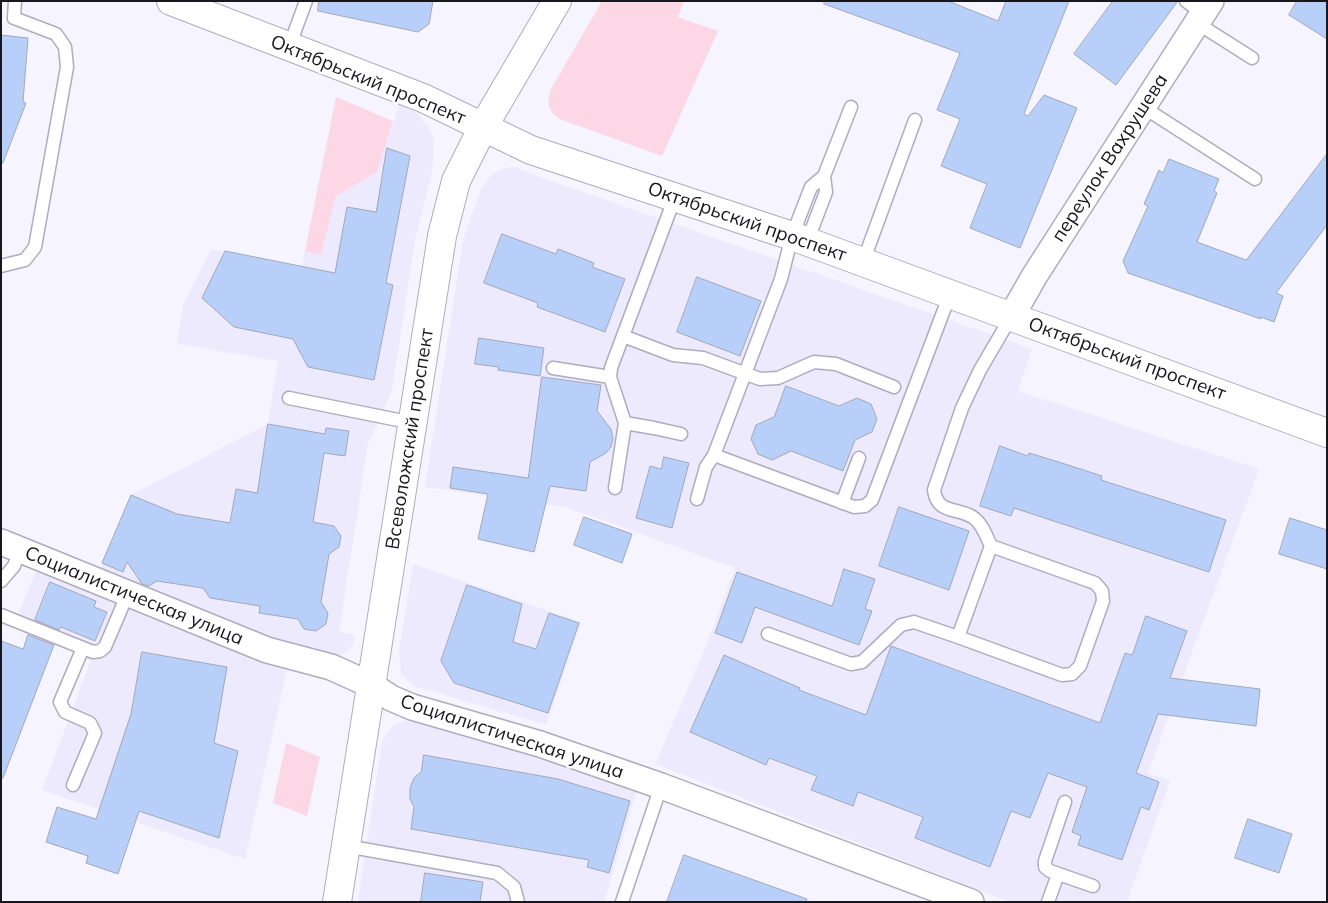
<!DOCTYPE html>
<meta charset="utf-8">
<style>
body{margin:0}
#map{position:relative;width:1328px;height:903px;overflow:hidden;background:#f5f4ff;font-family:Mulish,sans-serif}
canvas{display:block}
.frame{position:absolute;inset:0;border:2px solid #18171d;pointer-events:none}
</style>
<div id="map">
<canvas width="1328" height="903"></canvas>
<div class="frame"></div>
</div>
<script>
const context = document.querySelector('canvas').getContext('2d');
context.lineJoin = 'round';
function fill(path, color) { context.fillStyle = color; context.fill(path, 'evenodd'); }
function trace(path, color, width, dash) { context.strokeStyle = color; context.lineWidth = width; context.lineCap = dash ? 'butt' : 'round'; context.setLineDash(dash || []); context.stroke(path); }
function label(font, color, halo, rows, align = 'center') {
  context.font = font + ' Mulish,sans-serif'; context.lineWidth = 5; context.setLineDash([]); context.textBaseline = 'middle'; context.strokeStyle = halo; context.fillStyle = color; for (const [text, x, y, turn = 0] of rows) {
    context.save(); context.translate(x, y); context.rotate((+turn || 0) * Math.PI / 180); context.textAlign = isNaN(turn) ? turn : align; if (halo) context.strokeText(text, 0, 0); context.fillText(text, 0, 0); context.restore();
  }
}
const built = new Path2D(`
 M399,105L417,113L428,126L434,140L432,173L415,241L392,391L368,444L339,632L355,635L353,645L348,652L339,655L267,636L99,572L131,495L268,424L278,361L177,344L183,305L211,249L302,267L305,251L321,255L336,196L377,172Z
 M512,167L1032,349L1018,391L1259,469L1148,773L1170,781L1127,902H1010L655,764L707,644L735,568L566,507L425,487L463,240L481,189L493,173Z
 M413,564L581,622L546,725L414,686L401,674L399,652Z
 M37,569L267,664L287,669L245,859L42,790L91,660L13,627Z
 M411,719L536,756L637,790L604,902H358L382,740L394,724Z`);
const green = new Path2D(`
 M602,1H684L678,17L718,31L662,156L562,120C548,112 546,104 551,89Z
 M336,97L393,121L377,172L336,196L321,255L305,251Z
 M286,743L320,757L307,816L273,803Z`);
const building = new Path2D(`
 M319,1H433L429,24L418,32L318,11Z
 M825,1H948L998,21L1006,1H1069L1024,114L1028,116L1044,95L1077,108L1020,248L970,228L987,184L941,166L960,119L937,110L960,53L824,4Z
 M1113,1H1178L1116,85L1074,54Z
 M1297,1H1327V39L1289,15Z
 M1,35L28,38L23,102L26,103L3,163H1Z
 M387,148L410,156L386,283L393,285L374,380L308,367L293,339L234,327L202,298L225,251L335,273L347,207L376,212Z
 M1327,154V225L1276,293L1283,296L1274,322L1261,317V319L1128,273L1123,261L1148,206L1144,204L1159,170L1163,173L1169,159L1219,179L1214,191L1217,193L1197,242L1246,260Z
 M502,234L556,254L558,249L584,259L594,263L592,267L625,279L605,332L537,307L538,303L484,283Z
 M697,277L761,301L740,356L677,332Z
 M479,338L544,348L540,376L498,370L499,367L475,364Z
 M542,377L601,385L597,411L611,429L613,439L611,447L606,453L590,462L586,491L550,486L534,552L478,539L488,494L450,488L453,467L528,478Z
 M786,386L839,406L857,398L871,404L877,419L872,432L855,440L843,471L791,451L772,460L758,454L751,439L756,425L774,417Z
 M268,424L325,434L326,428L349,431L345,456L324,453L313,522L334,526L341,536L339,547L329,554L321,602L328,613L326,624L316,631L304,629L298,619L259,613L260,606L210,598L203,588L157,581L149,586L142,584L127,562L123,572L102,563L131,495L177,514L230,523L236,489L257,493Z
 M1000,446L1028,456L1029,453L1065,464L1102,476L1101,480L1226,520L1209,572L1014,508L1011,516L980,506Z
 M664,457L689,463L672,528L636,518L650,466L661,469Z
 M899,507L969,531L949,590L879,566Z
 M584,517L632,534L622,563L574,545Z
 M1290,518L1327,530V569L1279,554Z
 M844,569L875,579L865,609L872,611L859,645L755,607L742,643L715,633L737,572L832,606Z
 M50,582L96,601L94,607L107,612L95,641L61,627L59,630L35,620Z
 M467,585L522,604L513,642L536,649L549,613L579,623L548,713L454,683L441,661Z
 M1146,616L1187,631L1170,678L1260,689L1256,726L1158,714L1136,773L1159,782L1149,810L1141,807L1122,860L1078,845L1081,836L1072,832L1087,787L1048,773L1030,818L1011,811L990,867L915,838L923,817L858,792L853,806L811,790L817,776L769,758L766,765L690,732L724,655L800,688L799,690L866,715L891,646L1100,723L1125,653L1132,655Z
 M28,635L54,645L3,778H1V641L23,649Z
 M142,652L227,667L214,743L238,751L219,838L139,811L118,874L86,863L88,856L46,842L57,807L96,819L131,714Z
 M424,755L558,779L630,801L609,873L587,867L589,860L411,829L414,807L410,799V788L414,778L421,772Z
 M1248,819L1292,834L1279,873L1235,858Z
 M684,855L807,899L806,902H667Z
 M425,873L483,882L480,902H421Z`);
const lane = new Path2D(`
 M1186,1L1203,14
 M1197,23L1252,58
 M289,47L306,1
 M1143,107L1255,179
 M807,242L826,192L824,176L851,107
 M863,262L915,120
 M1,266L25,260L35,247L67,67L65,47L56,34L14,18L15,1
 M623,336L673,355L703,358L760,379L778,378L814,362L836,364L894,387
 M553,368L610,377
 M289,398L413,423
 M625,423L654,428L681,434
 M714,455L854,507L865,506L872,500L950,294
 M615,488L625,423L610,377L611,368L675,197
 M697,499L706,467L714,455L781,279L792,236L811,187L824,176
 M842,503L859,458
 M991,546L1095,583L1102,591L1103,601L1080,666L1072,674L1062,675L958,637L991,546C986,536 983,525 974,518C959,507 937,515 934,490L962,408L980,370L1011,317
 M1,581L14,566L20,549
 M1,615L93,652L100,651L105,647L128,593
 M768,634L851,664L862,662L901,625L914,622L958,637
 M73,785L95,733L90,723L65,712L60,702L83,648
 M1065,802L1045,861V867L1050,871L1093,886
 M346,846L497,873L514,887L518,902
 M622,902L661,786
 M1048,902L1058,874`);
const street = new Path2D(`
 M1011,317L1035,275L1211,1
 M1,542L267,650L331,667L371,685L391,698L412,707L540,744L661,786L971,902`);
const secondary = new Path2D(`
 M171,1L423,98L531,150L792,236L1327,433
 M337,902L442,236L456,181L483,127L557,1`);
const streetNames = [
 ["Октябрьский проспект",368,80,22],
 ["переулок Вахрушева",1110,158,-57],
 ["Октябрьский проспект",747,222,19],
 ["Октябрьский проспект",1127,359,20],
 ["Всеволожский проспект",410,439,-81],
 ["Социалистическая улица",134,596,22],
 ["Социалистическая улица",512,737,18]
];
fill(built, '#edeafe');
fill(green, '#fcd7e6');
fill(building, '#b8cff9');
trace(building, '#a1a9b8', 1);
trace(lane, '#aeacbd', 15);
trace(street, '#aeacbd', 28);
trace(secondary, '#aeacbd', 30);
trace(lane, '#fff', 12);
trace(street, '#fff', 25);
trace(secondary, '#fff', 28);
label('19px', '#18171d', '#fff', streetNames);
</script>
